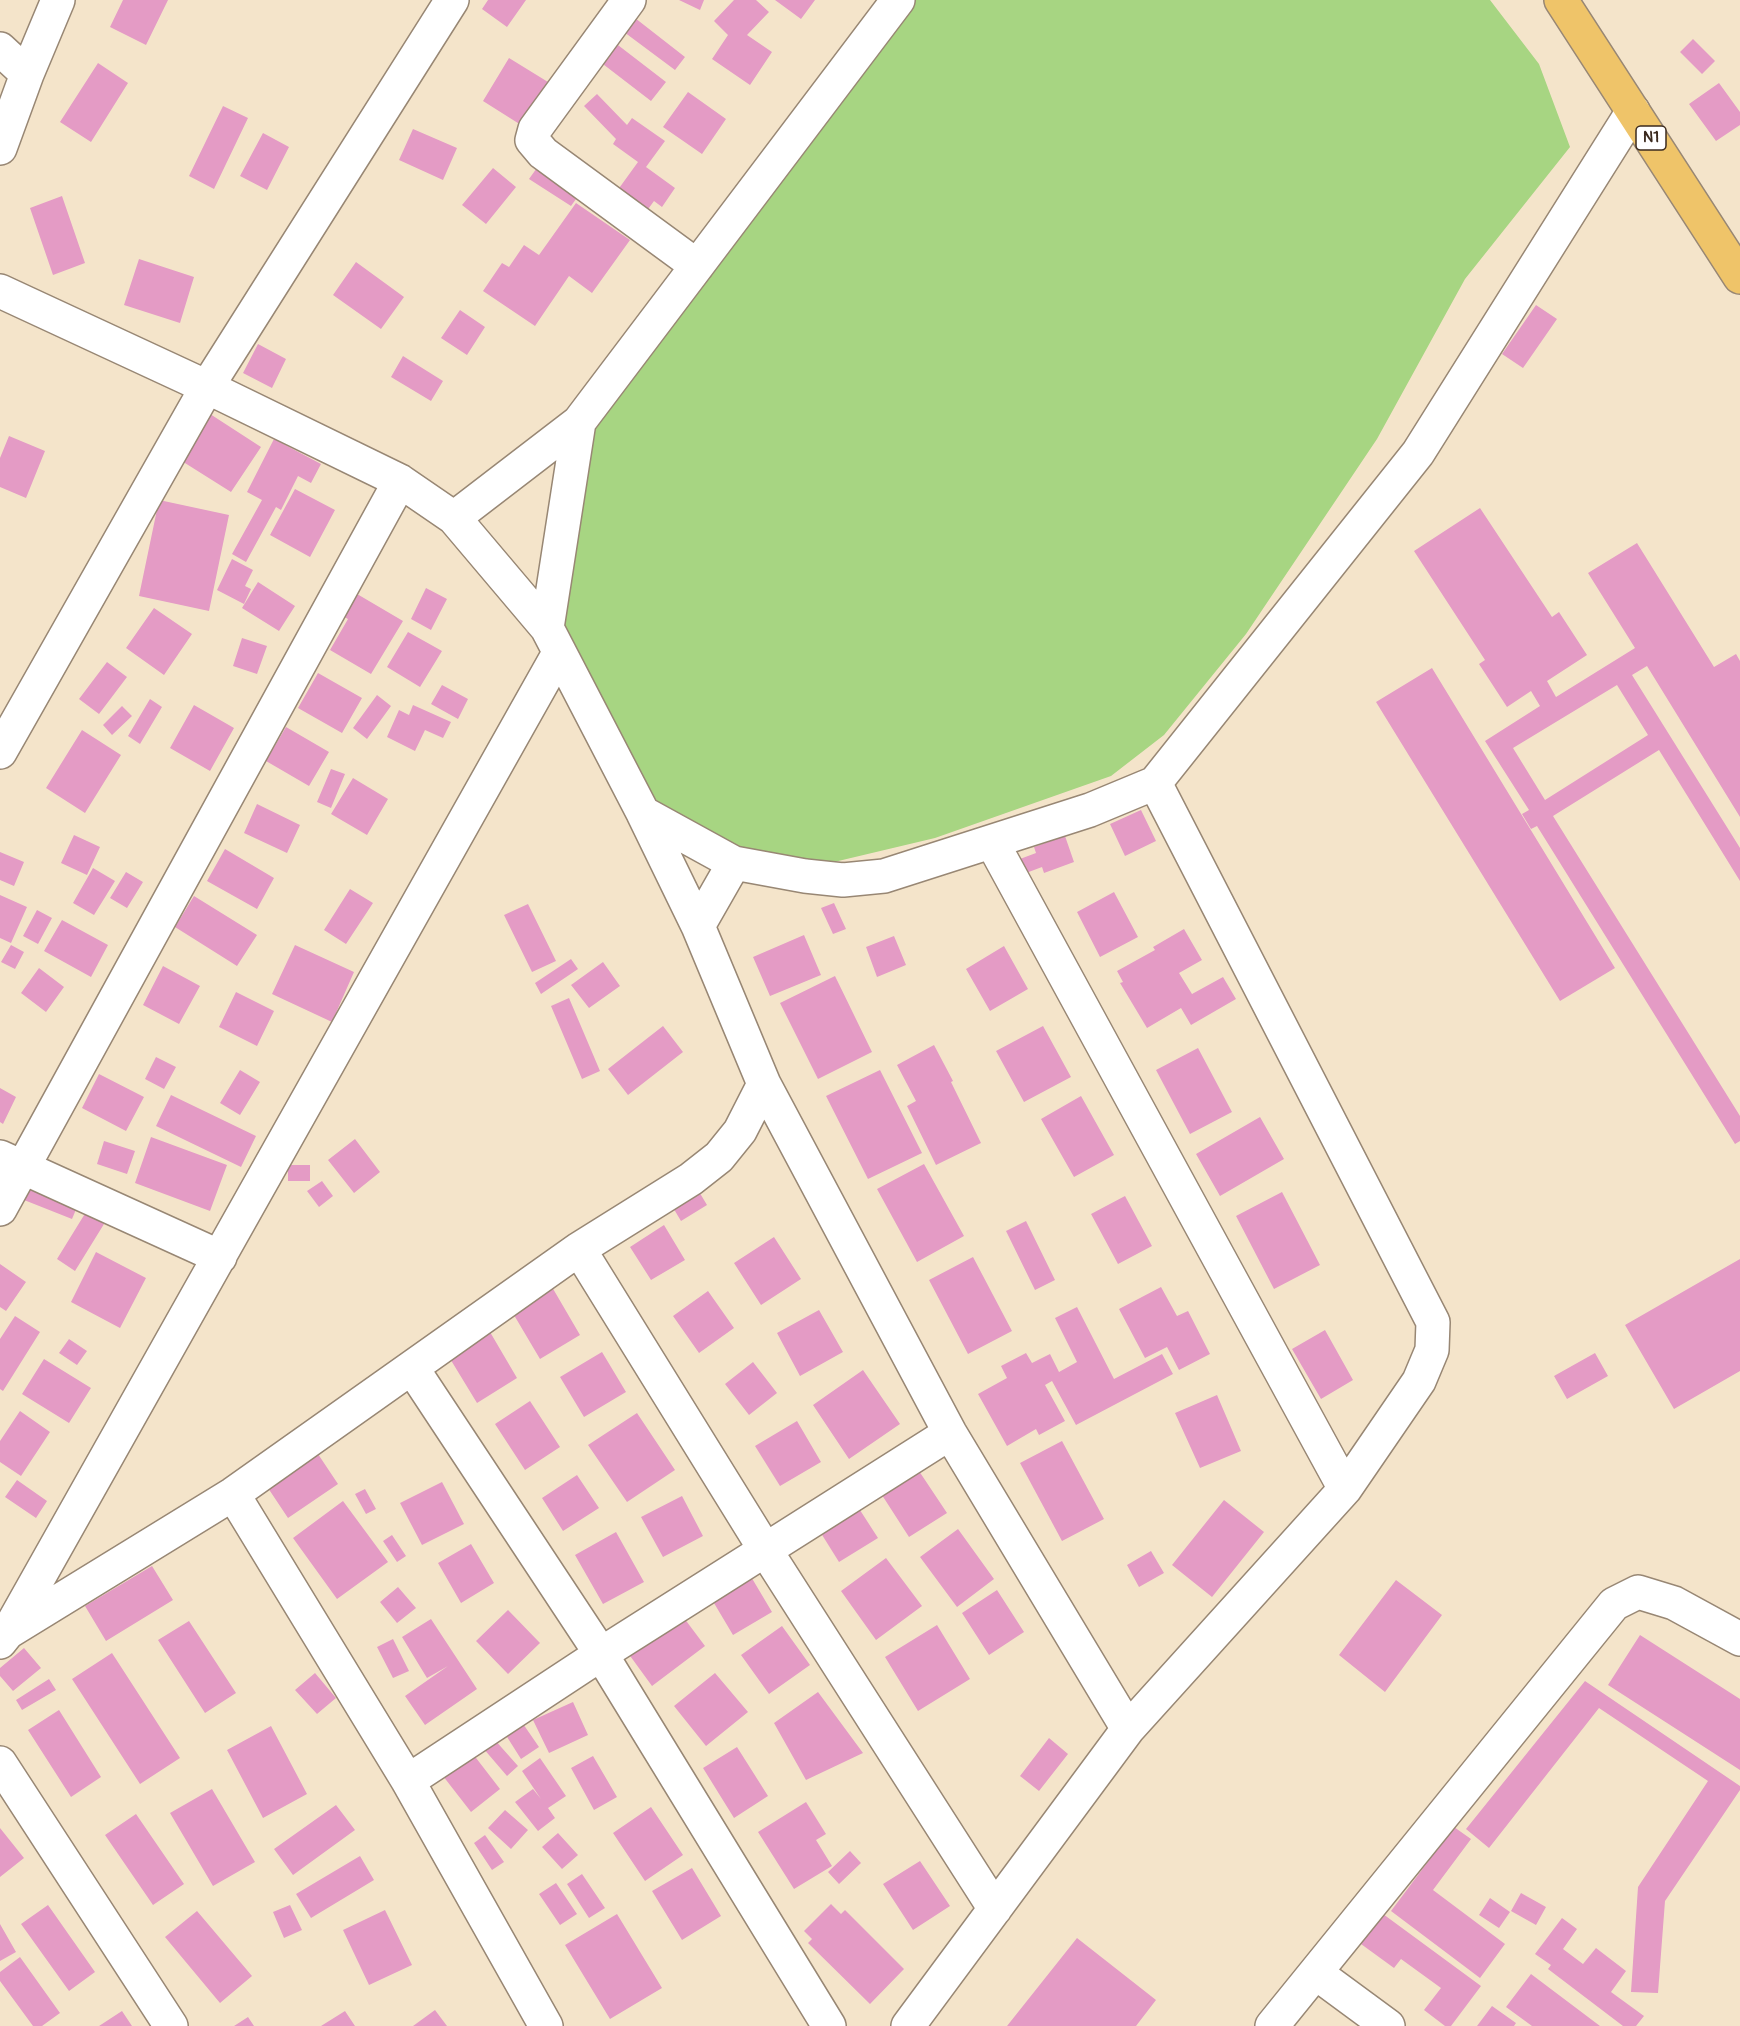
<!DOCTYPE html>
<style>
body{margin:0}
canvas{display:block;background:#f4e4ca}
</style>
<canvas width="1740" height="2026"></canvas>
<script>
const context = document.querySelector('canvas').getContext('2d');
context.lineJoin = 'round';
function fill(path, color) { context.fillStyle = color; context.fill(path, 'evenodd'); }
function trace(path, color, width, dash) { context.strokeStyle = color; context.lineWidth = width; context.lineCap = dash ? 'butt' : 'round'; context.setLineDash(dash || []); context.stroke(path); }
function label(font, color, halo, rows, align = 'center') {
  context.font = font + ' Pangolin,sans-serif'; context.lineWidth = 4.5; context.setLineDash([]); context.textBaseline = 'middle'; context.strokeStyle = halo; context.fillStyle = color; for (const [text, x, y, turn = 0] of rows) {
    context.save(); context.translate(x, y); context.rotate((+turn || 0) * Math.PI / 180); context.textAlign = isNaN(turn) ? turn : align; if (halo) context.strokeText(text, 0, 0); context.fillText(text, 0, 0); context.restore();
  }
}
const green = new Path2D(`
 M911,0H1490L1539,64L1570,147L1465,279L1377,439L1246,634L1164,735L1111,776L935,838L813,867L699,835L649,800L560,625L589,425Z`);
const building = new Path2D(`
 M123,0H168L146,45L110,27Z
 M488,0H526L507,27L482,9Z
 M679,0H704L700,10Z
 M734,0H756L769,12L747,35L772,52L750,85L712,59L728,35L714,21Z
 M775,0H815L801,19Z
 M635,18L685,57L675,70L624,32Z
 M1693,39L1715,61L1702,74L1680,52Z
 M614,42L666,82L651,101L599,61Z
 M509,58L548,82L521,125L483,101Z
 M98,63L128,83L91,142L60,122Z
 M1719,83L1740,112V125L1716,141L1689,104Z
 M688,92L726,119L702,154L663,127Z
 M597,94L627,125L632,118L665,141L646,167L675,188L662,207L654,201L646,212L617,191L638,162L613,144L616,139L584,106Z
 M223,106L248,118L214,189L189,176Z
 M413,129L457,148L443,180L399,160Z
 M263,133L289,147L267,190L240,176Z
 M539,165L581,192L571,206L529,179Z
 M493,168L516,187L486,224L462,205Z
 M62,196L85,263L53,275L30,208Z
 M576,203L630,240L592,293L569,276L535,326L483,291L502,263L509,267L524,245L539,255Z
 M139,259L194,277L180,323L124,305Z
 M356,262L404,297L381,329L333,295Z
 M1536,305L1557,319L1523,368L1502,354Z
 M460,310L485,327L467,355L441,338Z
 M258,344L286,359L272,388L243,373Z
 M403,356L443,381L431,401L391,377Z
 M207,412L261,447L231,492L177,458Z
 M9,436L45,451L26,498L0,487V458Z
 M274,439L321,464L311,483L298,476L281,510L276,507L246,562L232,554L262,500L247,492Z
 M295,489L335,510L310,557L270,535Z
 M159,500L229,515L209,611L139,596Z
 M1480,508L1552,617L1559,612L1587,655L1547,681L1556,697L1635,648L1588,573L1637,543L1714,667L1736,654L1740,661V817L1647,666L1632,675L1740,848V881L1659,750L1553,816L1740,1116V1141L1735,1144L1537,826L1531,829L1522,814L1529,810L1485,741L1540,706L1531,691L1507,707L1479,664L1485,660L1414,551ZM1617,685L1648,735L1545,800L1513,748Z
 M232,559L253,570L245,586L251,589L244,604L217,590Z
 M258,582L295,606L279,631L242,608Z
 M426,588L447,599L431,630L411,619Z
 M352,591L403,621L371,674L330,650L348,619L339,614Z
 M154,608L192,634L164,675L126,648Z
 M408,632L442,651L420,687L387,667Z
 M242,638L267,646L257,674L233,666Z
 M107,662L127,677L99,714L79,699Z
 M1432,668L1615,968L1560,1001L1376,702Z
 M318,673L362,698L342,733L298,708Z
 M442,685L468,699L458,719L431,704Z
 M377,695L391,706L367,739L353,728Z
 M150,699L162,707L140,744L128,736Z
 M194,705L234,728L210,771L170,748Z
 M413,705L451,722L443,738L425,730L415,751L387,737L399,710L409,715Z
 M122,706L132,716L112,735L103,725Z
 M286,727L329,752L309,786L266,761Z
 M82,730L121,755L85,813L46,788Z
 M331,769L345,774L331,808L317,802Z
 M353,778L388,799L367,835L331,814Z
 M257,804L300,825L287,853L244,833Z
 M1141,810L1156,841L1125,856L1110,824Z
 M74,835L100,847L87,875L61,863Z
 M1065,836L1074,862L1044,873L1042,867L1026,873L1020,859L1036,853L1034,847Z
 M225,849L274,878L257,909L207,881Z
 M0,852L24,862L14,886L0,880Z
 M93,868L115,881L94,915L73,903Z
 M126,872L143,882L127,908L110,898Z
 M350,889L373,903L346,944L324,930Z
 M1114,892L1138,937L1100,957L1077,912Z
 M0,895L27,907L11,943L0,938Z
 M194,896L257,935L237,966L175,927Z
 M834,903L846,929L833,934L821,908Z
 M528,904L556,961L532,972L504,915Z
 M37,910L52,918L38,944L23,936Z
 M62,920L108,945L91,977L44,951Z
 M1184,929L1202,960L1179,973L1192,994L1223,977L1236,999L1191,1025L1181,1008L1147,1028L1120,983L1123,982L1117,971L1155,950L1153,947Z
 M804,935L821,975L770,996L753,957Z
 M894,936L906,965L877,977L866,947Z
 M11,945L24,952L15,969L1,962Z
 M295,945L354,972L332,1022L272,994Z
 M1004,946L1028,989L990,1011L966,969Z
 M571,959L578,969L541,994L535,983Z
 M603,962L620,986L589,1008L571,985Z
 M163,966L200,986L179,1024L143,1005Z
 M39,968L64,987L46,1012L21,993Z
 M835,976L872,1052L818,1079L780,1003Z
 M236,992L274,1011L257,1046L219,1027Z
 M569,998L600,1071L582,1079L551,1006Z
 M663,1026L683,1052L628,1095L608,1069Z
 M1043,1026L1071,1077L1024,1102L996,1051Z
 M934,1045L953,1081L951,1082L981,1143L936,1165L907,1106L916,1101L897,1065Z
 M1198,1048L1232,1112L1190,1134L1156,1070Z
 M156,1057L176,1067L164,1089L145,1079Z
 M240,1070L260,1082L240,1115L220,1103Z
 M880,1070L922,1153L868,1179L826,1096Z
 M99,1074L144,1097L126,1131L82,1108Z
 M0,1088L16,1097L3,1124L0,1122Z
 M171,1095L256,1136L241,1167L156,1126Z
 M1081,1096L1114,1155L1074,1177L1041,1119Z
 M1260,1117L1284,1159L1220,1196L1196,1154Z
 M151,1137L227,1165L210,1211L135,1183Z
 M355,1139L380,1172L354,1193L328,1160Z
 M104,1141L135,1151L127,1174L97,1164Z
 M924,1164L964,1236L917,1262L877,1189Z
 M288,1165H310V1181H288Z
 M27,1179L80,1200L72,1219L19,1198Z
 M322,1181L333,1196L319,1207L307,1191Z
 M695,1185L707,1205L681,1221L669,1201Z
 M1282,1192L1320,1265L1274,1289L1236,1216Z
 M1125,1196L1152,1246L1118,1264L1091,1214Z
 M86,1212L104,1224L75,1271L57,1259Z
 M1026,1221L1055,1280L1035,1290L1006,1231Z
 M664,1225L685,1260L651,1280L630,1247Z
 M774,1237L801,1279L761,1305L734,1263Z
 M96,1252L146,1278L120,1328L71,1302Z
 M973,1257L1012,1331L968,1354L929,1280Z
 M1740,1259V1371L1674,1409L1625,1325Z
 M0,1264L26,1282L6,1311L0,1307Z
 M552,1287L580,1335L540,1359L511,1310Z
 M1161,1287L1177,1316L1188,1311L1210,1354L1179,1370L1167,1347L1145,1358L1119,1309Z
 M708,1291L734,1328L699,1353L673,1316Z
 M1077,1307L1114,1379L1162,1354L1173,1374L1076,1425L1052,1381L1045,1385L1065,1421L1039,1435L1036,1429L1007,1446L978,1394L1007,1378L1001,1366L1026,1353L1032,1363L1050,1354L1059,1372L1077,1362L1055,1318Z
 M819,1310L843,1352L800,1376L777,1333Z
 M15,1316L40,1332L3,1391L0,1389V1339Z
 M1325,1330L1353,1380L1321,1399L1292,1349Z
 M490,1332L517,1378L477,1403L449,1357Z
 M69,1339L87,1351L77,1365L59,1353Z
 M602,1352L626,1392L584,1417L560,1377Z
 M1595,1353L1608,1376L1567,1399L1554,1376Z
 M44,1359L91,1388L69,1423L22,1394Z
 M753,1362L777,1393L749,1415L725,1384Z
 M863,1370L900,1424L849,1459L813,1405Z
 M1217,1395L1241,1451L1200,1468L1175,1413Z
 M530,1401L560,1447L525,1470L495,1424Z
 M20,1411L50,1432L21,1476L0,1462V1441Z
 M637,1413L675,1470L627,1502L588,1445Z
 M797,1421L821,1462L780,1486L755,1446Z
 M1062,1441L1104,1519L1062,1541L1020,1463Z
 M316,1451L338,1484L288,1518L266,1485Z
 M917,1468L947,1513L909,1537L880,1492Z
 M577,1475L599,1508L563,1531L542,1498Z
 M17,1480L47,1501L36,1518L5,1497Z
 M442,1482L464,1524L422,1545L400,1503Z
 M365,1489L376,1509L366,1514L355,1494Z
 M682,1496L703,1536L663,1557L641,1517Z
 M1224,1500L1264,1532L1212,1597L1172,1565Z
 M343,1501L388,1562L337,1599L293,1538Z
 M858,1507L878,1538L839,1562L819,1530Z
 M958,1529L994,1579L957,1607L920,1557Z
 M616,1532L644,1582L603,1604L575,1555Z
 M392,1535L406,1556L397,1562L383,1541Z
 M471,1544L494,1583L461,1603L438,1563Z
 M1151,1551L1164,1573L1139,1587L1127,1565Z
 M886,1558L922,1606L876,1640L841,1591Z
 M152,1566L173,1600L106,1641L85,1606Z
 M750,1575L772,1612L733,1635L711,1598Z
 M1396,1580L1442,1615L1385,1692L1339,1655Z
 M398,1587L416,1608L397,1623L380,1602Z
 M997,1590L1024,1632L989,1655L962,1613Z
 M508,1610L540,1643L508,1674L476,1641Z
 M681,1614L705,1646L652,1686L628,1653Z
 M431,1619L477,1689L425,1725L405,1696L448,1666L427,1678L402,1637Z
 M189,1621L236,1693L205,1713L158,1640Z
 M937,1625L970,1679L918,1711L885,1657Z
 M782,1626L810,1665L769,1694L741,1655Z
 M1640,1635L1740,1699V1770L1608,1685Z
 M393,1639L409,1671L393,1678L377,1647Z
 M24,1648L41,1668L13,1691L0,1676V1668Z
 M112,1653L180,1758L140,1784L72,1679Z
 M315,1673L336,1698L317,1714L295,1690Z
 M715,1673L748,1712L706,1746L674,1706Z
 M49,1679L56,1690L22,1710L16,1700Z
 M1585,1681L1740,1786V1790L1665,1901L1658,1993L1631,1992L1638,1887L1708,1781L1599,1708L1489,1848L1466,1829Z
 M818,1692L863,1753L806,1780L774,1723Z
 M573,1702L588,1735L549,1753L533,1720Z
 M59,1710L101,1777L71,1797L28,1730Z
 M519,1718L539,1747L521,1759L502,1729Z
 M271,1726L307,1794L263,1818L227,1750Z
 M1049,1738L1068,1754L1039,1791L1020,1776Z
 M494,1739L518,1766L507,1776L483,1748Z
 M737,1747L768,1796L734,1818L703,1768Z
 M473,1754L500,1789L471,1812L443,1776Z
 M593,1756L617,1797L594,1810L571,1768Z
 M540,1758L566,1796L548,1808L555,1818L538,1831L515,1802L533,1789L541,1799L522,1771Z
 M212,1789L255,1862L213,1886L170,1813Z
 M806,1802L826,1834L816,1840L832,1866L794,1889L758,1832Z
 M336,1805L355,1830L293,1875L274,1849Z
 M651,1807L683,1855L645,1881L613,1833Z
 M505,1810L528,1830L511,1849L488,1828Z
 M136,1814L184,1884L153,1905L105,1835Z
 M1454,1827L1471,1839L1433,1890L1505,1944L1480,1978L1391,1911Z
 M0,1828L24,1858L0,1877Z
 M558,1833L578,1855L562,1869L542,1847Z
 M485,1835L504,1862L492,1870L474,1843Z
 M850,1851L861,1863L839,1884L828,1872Z
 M360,1856L374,1880L311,1918L296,1894Z
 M920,1861L950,1906L913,1930L883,1884Z
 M692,1868L721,1916L682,1940L652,1891Z
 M582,1874L605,1908L589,1918L567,1884Z
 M556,1883L577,1914L560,1925L539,1894Z
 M1521,1893L1546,1907L1536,1925L1511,1911Z
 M1490,1898L1510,1912L1499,1928L1479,1915Z
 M831,1904L841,1914L845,1910L904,1969L870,2004L808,1943L812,1939L804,1931Z
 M48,1905L95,1972L69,1991L21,1924Z
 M290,1905L302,1930L284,1938L273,1912Z
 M385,1910L412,1965L369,1985L343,1930Z
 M197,1911L252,1976L220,2003L165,1937Z
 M617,1914L662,1988L610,2019L565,1945Z
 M1383,1914L1481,1986L1451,2026H1445L1424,2010L1441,1988L1401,1959L1394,1968L1361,1944Z
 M1562,1918L1577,1929L1563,1949L1583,1964L1596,1948L1626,1971L1611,1992L1644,2016L1636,2026H1623L1548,1969L1551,1965L1535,1954Z
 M0,1924L16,1952L0,1961Z
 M1077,1938L1156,2000L1136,2026H1007Z
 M20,1957L60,2013L42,2026H33L0,1981V1972Z
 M1531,1974L1600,2026H1532L1506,2007Z
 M1492,2006L1516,2023L1514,2026H1477Z
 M435,2010L447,2026H413Z
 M122,2011L132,2026H99Z
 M345,2011L355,2026H321Z
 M248,2017L254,2026H234Z`);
const minor = new Path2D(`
 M629,0L535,129L532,140L543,153L697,266
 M0,49L27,74
 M0,148L27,74L58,0
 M0,291L207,387L400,481L454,518L547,628L643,813L698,926L764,1084L950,1433L1128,1729
 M454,518L579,422L898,0
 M547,628L579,422
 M0,752L207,387L452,0
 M643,813L734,863L805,876L843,880L884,876L1090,810L1155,783
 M992,842L1345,1489
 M698,926L734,863
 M0,1157L220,1257
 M0,1209L400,481
 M579,1249L766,1551L995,1909
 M412,1368L601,1654L829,2026
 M233,1494L408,1781L546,2026
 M10,1631L233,1494L579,1249L691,1179L719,1157L740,1131L764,1084
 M0,1642L8,1632L559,653
 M0,1763L171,2026
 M408,1781L601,1654L950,1433
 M1316,1973L1388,2026
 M908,2026L1128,1729L1345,1489L1419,1381L1432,1350L1433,1322L1155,783L1418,453L1633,111
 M1272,2026L1614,1604L1638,1592L1674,1603L1740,1639`);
const trunk = new Path2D(`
 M1561,0L1740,277`);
const shields = [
 [1651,138,30]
];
const shieldNames = [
 ["N1",1651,138]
];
fill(green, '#a7d582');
fill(building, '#e49bc5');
trace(minor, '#988774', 36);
trace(trunk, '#988774', 36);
trace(minor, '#fff', 33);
trace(trunk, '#efc469', 33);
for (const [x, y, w] of shields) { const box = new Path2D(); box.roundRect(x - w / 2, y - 12, w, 24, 4.5); context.fillStyle = '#fff'; context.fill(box); trace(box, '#3b2a1e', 1.5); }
label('bold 15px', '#3b2a1e', null, shieldNames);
</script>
